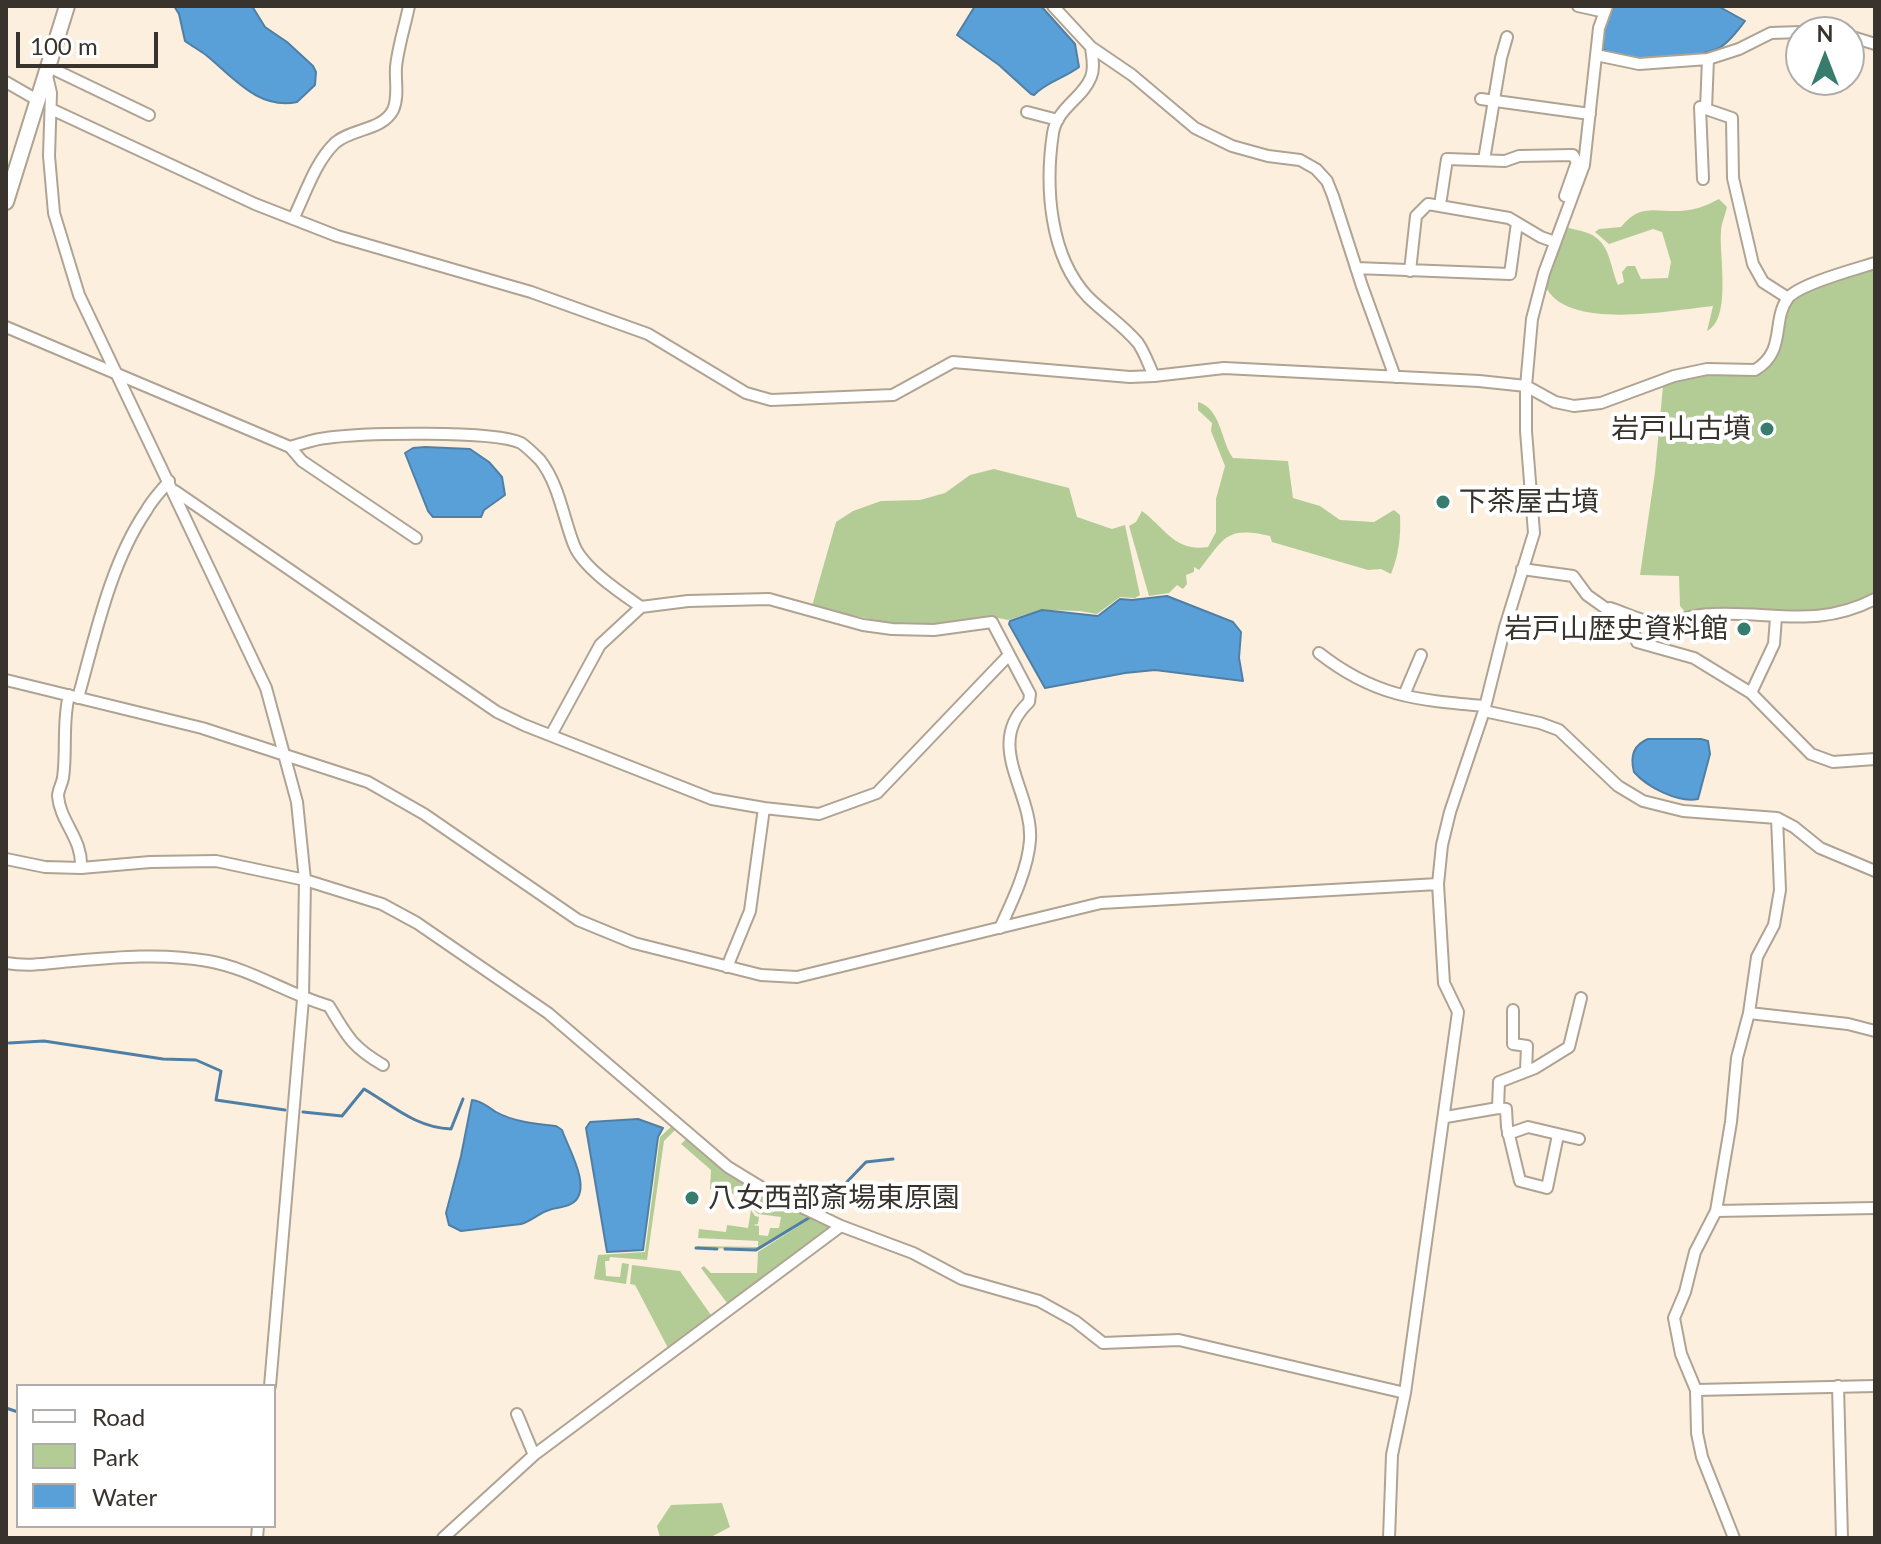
<!DOCTYPE html>
<meta charset="utf-8">
<style>
body{margin:0}
#map{position:relative;width:1881px;height:1544px;overflow:hidden;background:#fdefde;font-family:Lato,sans-serif}
canvas{display:block}
.frame{position:absolute;inset:0;border:8px solid #38332c;pointer-events:none}
.legend{position:absolute;left:16px;top:1384px;width:260px;height:144px;box-sizing:border-box;background:#fff;border:2px solid #afadab;margin:0;padding:10px 14px;list-style:none;font-size:24px;color:#38332c}
.legend li{display:flex;align-items:center;gap:16px;height:40px}
.legend b{width:40px;border:2px solid #afadab}
.north{position:absolute;left:1785px;top:16px;width:80px;height:80px;box-sizing:border-box;background:#fff;border:2px solid #afadab;border-radius:50%;rotate:0deg;font-size:22px;font-weight:700;line-height:32px;text-align:center;color:#38332c}
.north::after{content:'';display:block;margin:auto;width:28px;height:36px;background:#387c6e;clip-path:polygon(50% 0,100% 100%,50% 72%,0 100%)}
.scale{position:absolute;left:16px;top:32px;width:142px;height:36px;box-sizing:border-box;border:4px solid #38332c;border-top:0;padding-left:10px;font-size:24px;line-height:28px;white-space:nowrap;color:#38332c;-webkit-text-stroke:6px #fff;paint-order:stroke}
</style>
<div id="map">
<canvas width="1881" height="1544"></canvas>
<div class="frame"></div>
<ul class="legend">
<li><b style="height:10px;background:#fff"></b>Road</li>
<li><b style="height:22px;background:#b3cc96"></b>Park</li>
<li><b style="height:22px;background:#59a0d9"></b>Water</li>
</ul>
<div class="north">N</div>
<div class="scale">100 m</div>
</div>
<script>
const context = document.querySelector('canvas').getContext('2d');
context.lineJoin = 'round';
function fill(path, color) { context.fillStyle = color; context.fill(path, 'evenodd'); }
function trace(path, color, width, dash) { context.strokeStyle = color; context.lineWidth = width; context.lineCap = dash ? 'butt' : 'round'; context.setLineDash(dash || []); context.stroke(path); }
function label(font, color, halo, rows, align = 'center') {
  context.font = font + ' Lato,"Noto Sans JP",sans-serif'; context.lineWidth = 8; context.setLineDash([]); context.textBaseline = 'middle'; context.strokeStyle = halo; context.fillStyle = color; for (const [text, x, y, turn = 0] of rows) {
    context.save(); context.translate(x, y); context.rotate((+turn || 0) * Math.PI / 180); context.textAlign = isNaN(turn) ? turn : align; if (halo) context.strokeText(text, 0, 0); context.fillText(text, 0, 0); context.restore();
  }
}
const green = new Path2D(`
 M1719,199L1727,207C1725,216 1721,224 1721,232C1719,256 1732,319 1707,331L1713,306C1673,310 1564,332 1545,285L1564,226C1573,230 1582,230 1590,234C1610,243 1610,266 1618,285L1624,282L1622,272L1627,266H1635L1641,279L1668,278L1671,262L1662,232L1653,229L1609,244L1595,232L1599,229L1621,227C1642,200 1660,215 1688,210C1699,209 1709,204 1719,199Z
 M1875,267V594L1847,609L1821,614H1687L1680,606L1679,576L1640,575L1655,472L1663,386L1699,374L1752,375L1761,372L1775,358L1791,302L1798,295L1834,280Z
 M1198,402C1221,408 1221,442 1233,458L1288,461L1293,498L1320,506L1340,520L1374,522L1394,510L1400,515C1401,535 1399,555 1391,574L1381,569L1368,570L1272,542L1270,536C1225,526 1225,538 1199,570L1194,567V572L1186,575L1187,584L1183,589L1177,585L1169,593L1149,596L1129,526L1136,522L1142,511C1166,529 1175,552 1208,547L1216,532V499L1225,466L1211,431L1212,423L1198,410Z
 M994,469L1069,488L1077,517L1112,529L1125,525L1140,595L1135,598L1120,597L1097,614L1080,611L1040,610L1008,620L993,617L935,627L892,624L812,606L836,522L853,511L881,501L920,500L945,493L970,475Z
 M673,1125L677,1128L664,1141L647,1260L610,1257L609,1261H605L606,1276L620,1277L622,1263L629,1264L626,1284L594,1279L598,1255L645,1252L660,1137Z
 M688,1137L811,1215L759,1249L697,1248V1246L758,1247V1241L698,1238L699,1229L726,1232L727,1225L748,1228L751,1210L755,1216L759,1217L758,1224L753,1225L759,1226V1235L768,1236L770,1228H779L781,1217L758,1214L754,1210L774,1212V1209L748,1208V1195L724,1193V1191L710,1189L711,1170L681,1144Z
 M814,1216L830,1224V1228L727,1303L701,1268L704,1266L711,1273H757L758,1252Z
 M632,1265L680,1271L711,1315L668,1348L635,1285L630,1284Z
 M722,1503L730,1527L709,1538H660L657,1526L671,1505Z`);
const water = new Path2D(`
 M174,6H252L265,27L287,42L313,66L316,72L315,85L297,102C258,110 233,77 206,55C199,50 192,46 185,41L179,14Z
 M975,6H1041L1075,44L1079,67C1065,78 1046,82 1034,95L1031,94L999,65L957,35Z
 M1614,6H1718L1745,21C1738,30 1729,43 1719,48C1697,59 1623,64 1603,49L1605,23Z
 M425,447L470,449L489,462L502,477L505,495L484,510L481,517H433L428,511L405,453L413,448Z
 M1167,596L1233,622L1241,632L1239,658L1243,681L1155,670L1125,673L1045,688L1009,624L1010,621L1042,610L1098,616L1120,599L1132,600Z
 M1648,739H1701L1708,741L1710,754L1698,799C1678,803 1647,787 1634,772C1630,757 1633,745 1648,739Z
 M472,1100C483,1101 487,1107 496,1112C514,1122 537,1124 556,1126L562,1130C568,1148 592,1187 574,1202C567,1208 557,1207 549,1210C539,1213 532,1221 521,1224L461,1231L449,1225L446,1213L461,1156Z
 M638,1119L663,1128L658,1137L643,1250L607,1252L586,1128L590,1122Z`);
const stream = new Path2D(`
 M9,1043L44,1041L163,1059L196,1060L221,1071L216,1100L285,1110
 M303,1112L342,1116L364,1089C393,1106 417,1128 451,1129L463,1099
 M818,1212L866,1162L893,1159
 M696,1248L717,1249
 M725,1249L756,1250L812,1216
 M6,1408L18,1412`);
const minor = new Path2D(`
 M1053,6L1091,47L1132,75L1195,128L1232,146L1268,156L1300,160L1316,169L1327,181L1333,196L1362,286L1395,377
 M1578,6L1605,12
 M1849,36L1875,44
 M1091,47C1092,57 1095,67 1091,77C1083,98 1057,108 1053,133C1045,186 1049,256 1088,297C1104,313 1123,325 1138,343C1145,353 1149,366 1154,376
 M1596,55L1639,64L1708,59L1739,49L1771,33L1801,32
 M49,67L149,115
 M47,76L51,93L49,156L54,213L79,295L266,688L297,802L305,880L303,999L270,1386
 M6,82L39,101
 M1481,99L1590,114
 M51,109L255,204L337,236L531,292L648,334L746,393L771,400L893,395L953,362L1130,377L1154,376L1224,368L1479,381L1526,386L1555,402L1574,406L1601,403L1674,376L1707,369L1755,370C1787,351 1771,321 1788,298C1799,284 1856,269 1875,263
 M1706,109L1708,59
 M1027,112L1058,120
 M1484,160L1501,58L1507,37
 M1703,179L1700,107L1732,118L1733,178L1753,264L1763,282L1788,298
 M1440,205L1447,159L1505,161L1519,156L1573,155L1577,162L1565,196
 M293,219C305,195 315,162 335,143C352,128 382,131 393,110C399,97 395,81 396,67C398,47 405,26 409,6
 M1356,268L1510,274L1517,223
 M1410,271L1416,216L1428,204L1509,218L1541,237L1555,242
 M6,327L290,447C302,444 314,439 326,438C360,433 494,430 521,443C527,447 535,455 540,460C559,484 563,517 574,545C583,568 621,593 641,607
 M290,447L302,461L416,538
 M175,491L497,712L524,725L712,799L764,808L819,814L877,793L1008,656
 M1522,569L1573,576L1587,595L1632,627L1637,642L1694,658L1751,693L1811,754L1833,762L1875,759
 M1610,608C1623,612 1638,620 1651,622C1672,624 1692,614 1712,614C1773,611 1816,629 1875,599
 M1319,653C1375,697 1417,700 1485,706
 M6,680L202,728L368,782L424,814L578,920L634,943L761,975L797,977L1101,903L1438,884
 M1751,693L1774,644L1776,617
 M69,695C62,723 67,750 63,778C62,784 58,790 58,796C60,822 83,839 81,868
 M1404,695L1421,655
 M78,698C95,637 110,564 146,511C152,500 161,491 169,481
 M1484,711L1540,723L1559,730L1618,786L1643,801L1683,811L1777,818L1794,827L1820,848L1875,871
 M551,735L600,645L641,607L688,601L769,599L863,625L892,629L934,630L992,622L1030,694L1029,702C983,745 1033,791 1030,840C1028,869 1012,902 1000,928
 M6,859L45,867L81,868L150,862L216,861L305,880L382,904L417,923L548,1013L728,1167L764,1189L841,1226L913,1253L962,1279L1039,1301L1075,1321L1103,1343L1179,1340L1405,1393
 M6,963C30,967 49,963 73,961C118,957 164,953 208,961C252,969 287,994 329,1006C347,1036 352,1047 383,1065
 M727,967L750,911L764,808
 M1513,1010V1044L1527,1046L1526,1071
 M1749,1013L1848,1024L1875,1031
 M1498,1108L1506,1109L1507,1127L1520,1181L1547,1188L1558,1135
 M1446,1117L1498,1108L1499,1082L1535,1068L1569,1047L1581,998
 M1508,1134L1528,1127L1579,1139
 M1716,1211L1875,1208
 M1838,1386L1842,1538
 M1696,1390L1875,1386
 M517,1414L534,1455
 M257,1538L258,1526
 M443,1538L534,1455L841,1226
 M1389,1538L1392,1455L1405,1393L1458,1012L1444,983L1438,884L1442,845L1450,812L1484,711L1505,627L1534,533L1526,431V386L1532,319L1544,273L1584,165L1599,28L1607,6
 M1734,1538L1702,1457L1697,1433L1696,1390L1681,1354L1674,1318L1685,1292L1695,1252L1716,1211L1731,1122L1737,1058L1749,1013L1757,957L1774,925L1780,890L1777,818`);
const secondary = new Path2D(`
 M6,202L67,6`);
const markers = [
 [1767,429,8,"#387c6e"],
 [1443,502,8,"#387c6e"],
 [1744,629,8,"#387c6e"],
 [692,1198,8,"#387c6e"]
];
const poiNames = [
 ["岩戸山古墳",1751,429],
 ["下茶屋古墳",1459,502,"left"],
 ["岩戸山歴史資料館",1728,629],
 ["八女西部斎場東原園",708,1198,"left"]
];
fill(green, '#b3cc96');
fill(water, '#59a0d9');
trace(water, '#4f7fa5', 2);
trace(stream, '#4f7fa5', 3);
trace(minor, '#afa393', 14);
trace(secondary, '#afa393', 18);
trace(minor, '#fff', 10);
trace(secondary, '#fff', 14);
for (const [x, y, r, color] of markers) { const dot = new Path2D(); dot.arc(x, y, r, 0, 2 * Math.PI); context.fillStyle = color; context.fill(dot); trace(dot, '#fff', 3); }
label('28px', '#38332c', '#fff', poiNames, 'right');
</script>
